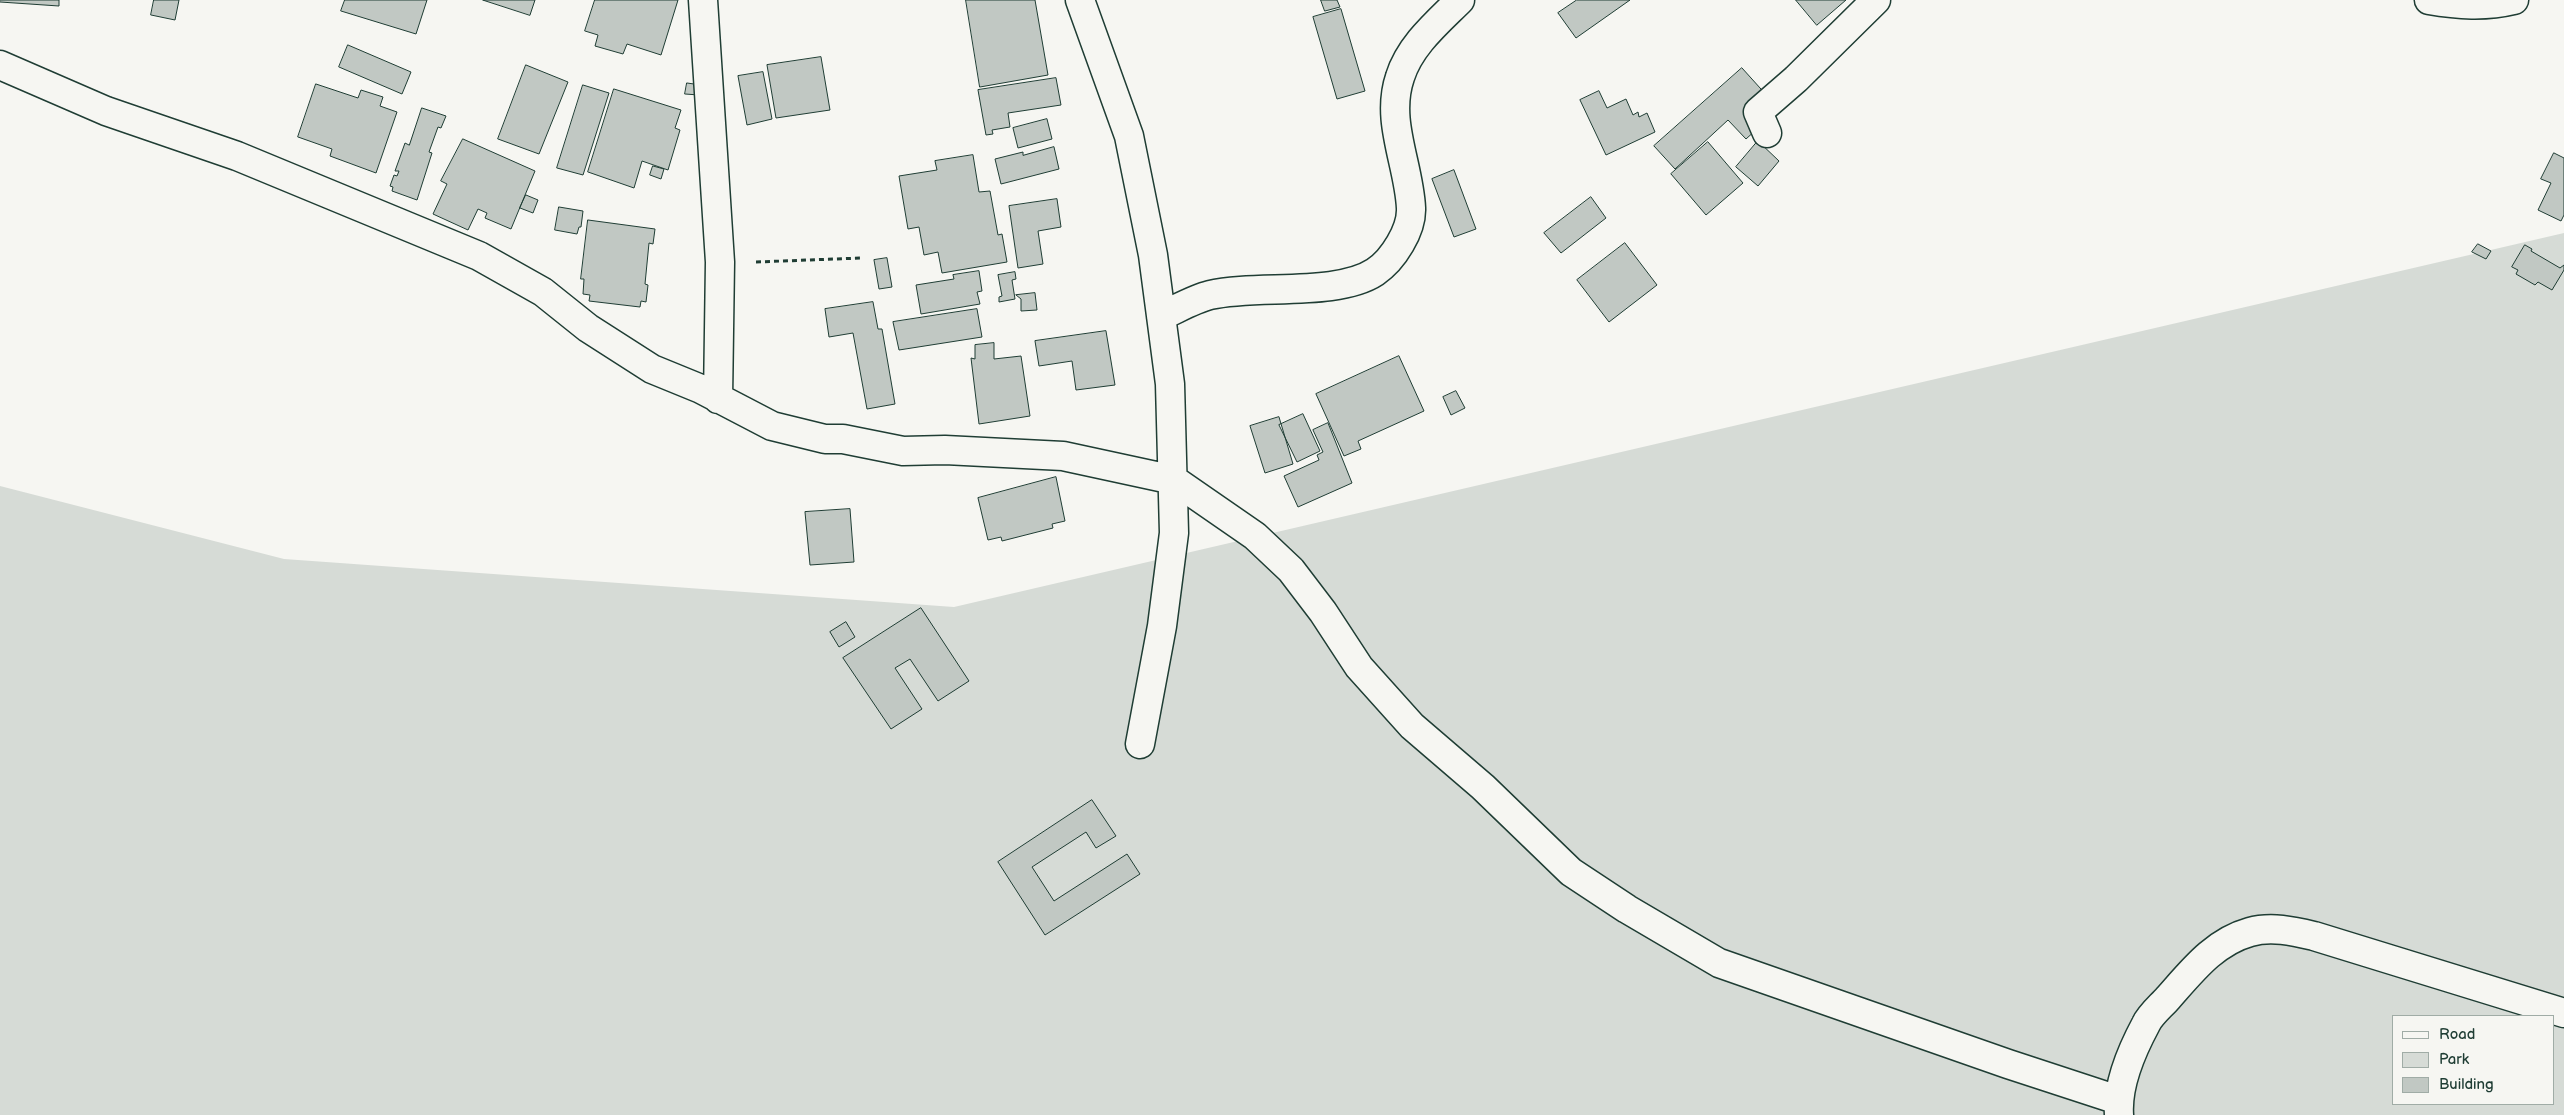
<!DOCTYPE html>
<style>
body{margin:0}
#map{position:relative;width:2564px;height:1115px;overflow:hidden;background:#f6f6f2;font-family:"Balsamiq Sans",sans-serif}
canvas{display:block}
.legend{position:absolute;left:2392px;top:1015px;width:162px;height:90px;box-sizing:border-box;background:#f6f6f2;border:1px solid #a0aca6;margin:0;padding:6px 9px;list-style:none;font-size:15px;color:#1f3d34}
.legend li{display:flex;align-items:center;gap:10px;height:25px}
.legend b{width:25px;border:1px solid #a0aca6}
</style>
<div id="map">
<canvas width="2564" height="1115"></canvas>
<ul class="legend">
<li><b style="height:6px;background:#f6f6f2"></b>Road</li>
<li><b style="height:14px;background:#d6dbd6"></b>Park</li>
<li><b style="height:14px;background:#c1c8c3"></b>Building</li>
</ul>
</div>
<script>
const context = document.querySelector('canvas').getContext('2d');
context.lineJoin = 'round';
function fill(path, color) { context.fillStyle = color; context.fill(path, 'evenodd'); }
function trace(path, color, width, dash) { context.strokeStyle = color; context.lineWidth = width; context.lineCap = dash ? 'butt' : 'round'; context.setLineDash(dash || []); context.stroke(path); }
const green = new Path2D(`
 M2564,233V1115H0V486L284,559L954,607ZM2393,1016H2553V1104H2393Z`);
const building = new Path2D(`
 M0,0H59V6L0,2Z
 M154,0H179L175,20L151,15Z
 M345,0H427L416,34L341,11Z
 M483,0H535L530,15Z
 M595,0H678L661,55L627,44L623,54L595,46L598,35L585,31Z
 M966,0H1035L1048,75L980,87Z
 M1321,0H1337L1340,7L1325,11Z
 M1577,0H1630L1576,38L1558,13Z
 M1796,0H1846L1817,25Z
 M1341,9L1365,91L1337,99L1313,17Z
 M348,45L411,72L402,94L339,67Z
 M821,57L830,110L776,118L767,65Z
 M526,65L568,82L539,154L498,139Z
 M1742,68L1779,109L1746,139L1728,120L1675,169L1654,146Z
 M763,72L772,119L747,125L738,76Z
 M1056,78L1061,105L1008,113L1010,127L992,130L993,134L986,135L978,90Z
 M687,83L701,85L699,95L685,94Z
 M316,84L358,98L361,90L383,97L380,106L397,112L376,173L330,156L332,149L298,137Z
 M583,85L609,93L583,175L557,168Z
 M614,89L681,110L675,128L680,130L668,170L642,161L634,188L588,172Z
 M1599,91L1607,108L1626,99L1633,115L1638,112L1639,117L1647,113L1655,132L1606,155L1580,100Z
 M422,108L446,116L441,128L438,127L429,152L432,153L417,200L392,191L393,187L390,186L394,175L397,176L399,171H395L405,143L409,145Z
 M1047,119L1052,139L1018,148L1013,128Z
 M463,139L535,171L511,229L485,218L487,213L478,209L468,230L433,214L447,184L441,181Z
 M1758,141L1779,161L1758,186L1736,167Z
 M1708,142L1743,183L1706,215L1671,174Z
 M1054,147L1059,169L1001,184L995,159L1023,152V155Z
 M2554,153L2564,158V215L2561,221L2538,210L2551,183L2541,179Z
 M973,155L979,192L990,191L998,235L1002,234L1007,262L942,273L938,252L924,255L919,227L908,229L899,176L937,170L935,161Z
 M653,166L664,169L661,179L650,175Z
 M1454,170L1476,229L1454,237L1432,179Z
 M526,195L538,200L533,213L520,208Z
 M1591,197L1606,218L1561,253L1544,233Z
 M1057,199L1061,227L1038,231L1043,264L1018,268L1009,206Z
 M559,207L583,211L581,227H579L577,234L555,230Z
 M588,220L655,229L653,244L649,243L645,284L648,285L646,302L641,301L640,307L589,301L590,295L583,294L584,279H581Z
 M1625,243L1657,285L1609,322L1577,280Z
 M2478,244L2491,251L2486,259L2472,252Z
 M2525,245L2532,249L2531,251L2560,268L2564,265V270L2552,290L2538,282L2535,285L2516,274L2518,270L2512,267Z
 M887,258L892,287L879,289L874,260Z
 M979,271L982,291L977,292L980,304L921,314L916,285L954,279L953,275Z
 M1015,272L1016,279L1012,280L1015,299L999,302V297L1002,296L998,275Z
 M1035,293L1037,310L1021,311V299L1016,295Z
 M873,302L878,329H882L895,404L867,409L853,333L829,337L825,309Z
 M977,309L982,337L899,350L893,322Z
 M1106,331L1115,385L1076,390L1072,361L1039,366L1035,341Z
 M994,343V359L1021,356L1030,416L979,424L971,358L975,359V345Z
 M1399,356L1424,411L1358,441L1361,449L1344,456L1316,394Z
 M1456,391L1465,408L1451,415L1443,397Z
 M1303,414L1320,451L1297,462L1279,425Z
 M1279,417L1293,464L1265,473L1250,426Z
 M1328,423L1352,483L1298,507L1284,476L1319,460L1317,455L1323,452L1313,430Z
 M1056,477L1065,521L1052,524L1053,528L1002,541L1001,537L988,540L978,498Z
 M850,509L854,562L810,565L805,512Z
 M921,608L969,681L938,701L910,659L895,668L922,709L891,729L843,658Z
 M846,622L855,637L839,647L830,632Z
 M1092,800L1116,836L1096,848L1086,832L1032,867L1054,901L1127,854L1140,874L1045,935L998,862Z`);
const path = new Path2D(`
 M756,262L861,258`);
const minor = new Path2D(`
 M703,0L720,262L718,399
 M1080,0L1129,136L1153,255L1170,384L1174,533L1162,626L1140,744
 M2429,0C2458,5 2485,7 2514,0
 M0,65L106,111L237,156L479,256L543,292L588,328L652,369L701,389L772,426L825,439H843L903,451L945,450L1063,456L1174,480L1255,536L1291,570L1323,612L1359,667L1412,726L1483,787L1571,872L1627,909L1719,963L2008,1064L2118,1100
 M1767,133L1758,112L1796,79L1876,0
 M1161,316C1177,309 1194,299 1210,295C1256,284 1337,297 1375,272C1393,260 1412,230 1411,208C1409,164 1385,121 1400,77C1410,45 1438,22 1460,0
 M2119,1115C2117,1085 2132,1050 2146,1024C2150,1015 2161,1006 2168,998C2192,971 2214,942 2250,932C2271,926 2293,931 2314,936L2564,1013`);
fill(green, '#d6dbd6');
fill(building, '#c1c8c3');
trace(building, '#1f3d34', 1);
trace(minor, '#1f3d34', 31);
trace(path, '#1f3d34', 3, [5, 4]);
trace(minor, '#f6f6f2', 28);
</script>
